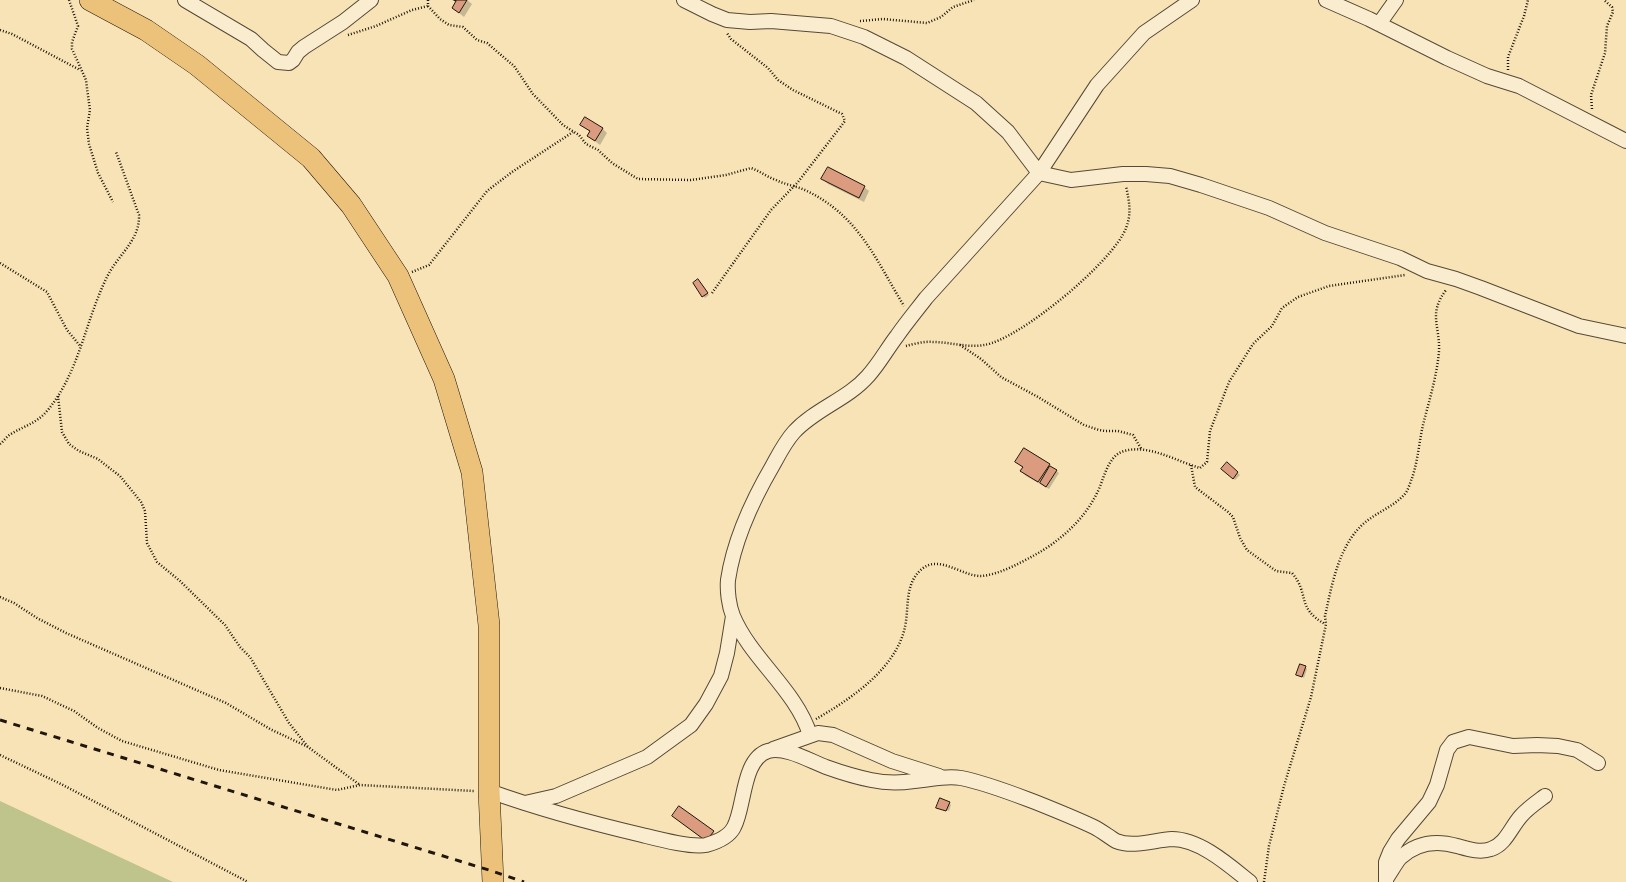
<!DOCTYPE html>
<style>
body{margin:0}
canvas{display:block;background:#f7e3b5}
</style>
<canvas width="1626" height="882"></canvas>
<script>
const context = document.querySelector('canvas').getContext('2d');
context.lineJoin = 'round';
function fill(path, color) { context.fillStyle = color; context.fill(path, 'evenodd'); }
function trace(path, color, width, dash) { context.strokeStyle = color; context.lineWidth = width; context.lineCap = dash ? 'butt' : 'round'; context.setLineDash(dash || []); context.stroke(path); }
const green = new Path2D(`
 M0,801L173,882H0Z`);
const shadow = new Path2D(`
 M452,0H467L472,4L464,17L453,8L457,3Z
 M582,125L602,128L607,133L600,145L588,136L590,132Z
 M823,179L864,187L869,191L864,202L828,184Z
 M700,283L709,295L705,298L703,296Z
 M1016,462L1049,465L1059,473L1049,489L1026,476L1021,471L1023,468Z
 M1227,464L1240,475L1235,480L1223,469Z
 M1305,667L1307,669L1304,678L1297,674Z
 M949,803L951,805L949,811L939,807Z
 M673,816L713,832L718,836L711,845Z`);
const building = new Path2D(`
 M454,0H467L459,13L452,8L456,1Z
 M585,117L603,128L595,141L587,136L590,131L580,125Z
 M828,167L865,186L859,198L821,179Z
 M698,279L708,293L702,297L693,283Z
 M1024,448L1050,464L1038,482L1020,471L1023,467L1015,462Z
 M1227,462L1238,472L1233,479L1221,469Z
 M1050,466L1057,470L1046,487L1040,483Z
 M1300,664L1306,666L1302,677L1296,675Z
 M940,798L950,802L946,811L936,808Z
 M679,806L714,831L706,841L672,816Z`);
const path = new Path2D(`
 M69,0L78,26L72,42V49L86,80L87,88L90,110L87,128L89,144L98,173L113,202
 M428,0V6L440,19L449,25L463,27L477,40L487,43L514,66L533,94L563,125L579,135L586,144L598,150L612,163L638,179L691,180L726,175L751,168C760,171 767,177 776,180C786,185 797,186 807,191C859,216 876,260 904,306
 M860,21L883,19L927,23L941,17L953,7L974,0
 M0,30L12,34L80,70
 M348,35L376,26L412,10L428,6
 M1508,70V57L1524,16L1528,0
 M1592,109L1591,95L1605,53L1607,26L1613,12L1612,7L1604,0
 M0,263L47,292L67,330L81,347
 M412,272L429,265L487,191L512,172L573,132
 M712,293L771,210L798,182L845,121L842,114L793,90L778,80L768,68L731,39L727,33
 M960,345L981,359L1001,377L1038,397L1084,425L1099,430L1105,431H1118L1133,435L1142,450
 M906,346C914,344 924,341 933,342C950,342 967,348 984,345C1019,340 1114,261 1126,228C1132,213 1129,201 1126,186
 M58,396L62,432L69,444L79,451L98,459L112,470L120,476L141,502L145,511L147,543L157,562L180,581L225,625L240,647L250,657L289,723L308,747
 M0,444C4,441 7,436 11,434C24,426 37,423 47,411C80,372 85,320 108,275C119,254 140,240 139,215L116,152
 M1191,465L1195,487L1228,512L1233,517L1240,538L1247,550L1276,571L1292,573C1310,594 1296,608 1325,624
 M0,597L14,603L37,618L66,633L226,703L270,729L308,747L360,785
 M0,688L42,696L74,711L98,728L122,741L219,770L337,790L360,785L474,791
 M816,719C849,700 893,671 904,631C910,611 903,584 922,569C939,554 963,577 982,576C1000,574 1018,564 1033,556C1059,542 1084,520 1097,493C1104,480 1107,456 1124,451C1149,444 1176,461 1200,468L1207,462L1210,431L1229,382L1253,344L1272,326L1282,308L1298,297L1329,286L1405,275
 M0,755L61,784L248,882
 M1264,882L1269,846L1284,786L1311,697L1326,624L1325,616C1332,585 1338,548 1362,525C1375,513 1393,507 1404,495C1408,491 1410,483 1412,478C1418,461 1419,442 1423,425C1429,401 1437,376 1439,351C1440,325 1428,314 1446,290`);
const minor = new Path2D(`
 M185,0L251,39L263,50L278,62L289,63L293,60L298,52L304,47L343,22L371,0
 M684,0L712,14L727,20L750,22L771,21L831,26L864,37L906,58L976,103L1008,132L1039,173L1071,180L1123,174H1146L1170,176L1201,185L1269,208L1325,233L1400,258L1427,271L1456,279L1481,288L1579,326L1626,336
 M1326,0L1369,19L1447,58L1487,76L1519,86L1626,141
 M1379,24L1396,0
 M810,735C796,690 751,659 733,616C729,606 727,591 728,580C734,539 752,501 773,465C779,454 785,442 794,432C815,409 848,399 868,376C879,364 887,349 897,336C906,323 916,311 926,298L1039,173L1097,85L1144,33L1192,0
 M773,749L818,733L833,735L892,761L939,776
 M489,791C539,809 591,823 642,835C658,839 691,848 706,845C717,842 729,837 734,827C745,807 742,759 768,751C785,746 810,761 826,767C840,772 856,777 871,780C885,783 900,783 914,781C930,780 945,775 961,778C986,783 1011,793 1035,802C1055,810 1075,818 1094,827C1102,831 1109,837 1116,841C1133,848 1154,840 1172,839C1200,839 1230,866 1250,882
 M525,803L556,796L647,757L691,725L706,704L721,676L727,653L733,616
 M1386,879C1391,872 1395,864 1400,858C1417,842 1436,840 1457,846C1468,849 1480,853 1491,849C1506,844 1511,827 1521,816C1528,808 1537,802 1545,796
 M1386,882V862L1390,852L1398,839L1429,802L1437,785L1447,750L1453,742L1469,737L1513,746L1537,745L1558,746L1577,750L1598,763`);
const highway = new Path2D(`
 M90,0L146,30L197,65L311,158L351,205L398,276L444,379L472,472L489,625V791L493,882`);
const rail = new Path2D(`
 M0,720L492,871L524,882`);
fill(green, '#bfc38c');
fill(shadow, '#0003');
fill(building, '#da9b7f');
trace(building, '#20160c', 1);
trace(minor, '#564936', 16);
trace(highway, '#20160c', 22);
trace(path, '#20160c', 2.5, [1, 2]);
trace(minor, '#faedcf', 14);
trace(highway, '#ecc27a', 21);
trace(rail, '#20160c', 3, [7, 7]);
</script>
